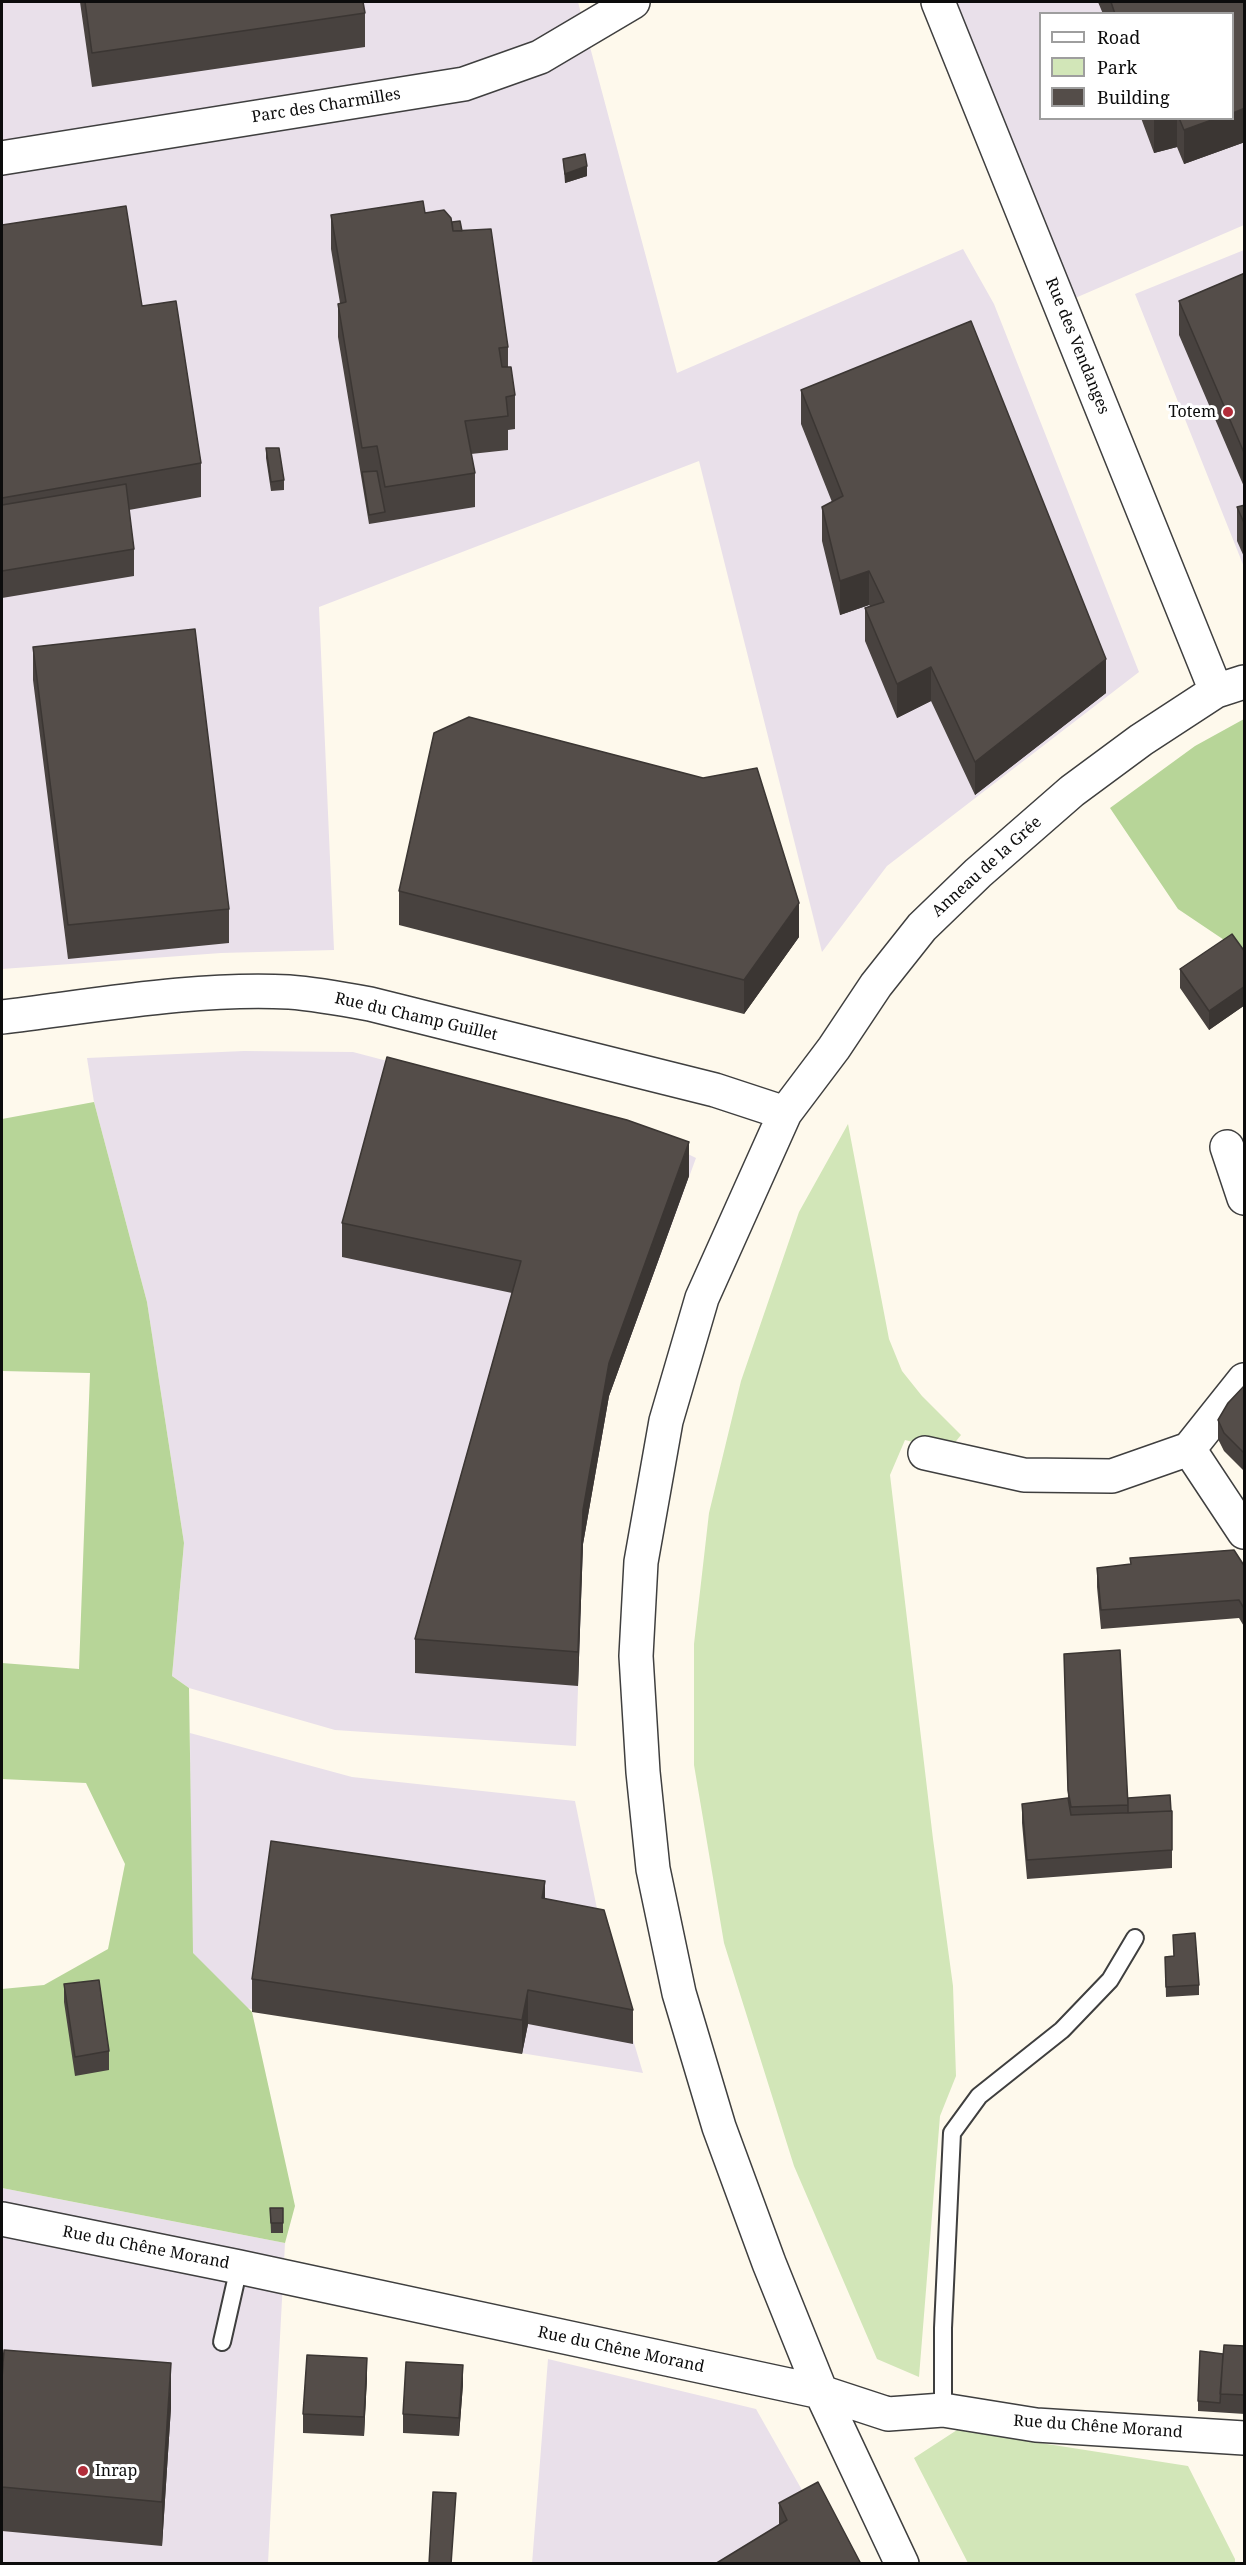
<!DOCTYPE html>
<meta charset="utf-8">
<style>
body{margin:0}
#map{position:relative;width:1246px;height:2565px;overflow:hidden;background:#fef9ec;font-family:"Noto Serif",serif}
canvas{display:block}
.frame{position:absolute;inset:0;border:3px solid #0c0c0c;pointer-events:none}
.legend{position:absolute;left:1039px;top:12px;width:195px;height:108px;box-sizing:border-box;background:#fff;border:2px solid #9e9e9e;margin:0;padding:8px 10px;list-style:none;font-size:18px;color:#0c0c0c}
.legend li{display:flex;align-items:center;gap:12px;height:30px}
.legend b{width:30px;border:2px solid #9e9e9e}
</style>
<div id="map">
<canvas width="1246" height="2565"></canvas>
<div class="frame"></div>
<ul class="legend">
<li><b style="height:8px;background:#fff"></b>Road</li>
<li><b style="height:16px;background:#d2e6b8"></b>Park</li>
<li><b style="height:16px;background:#544d49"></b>Building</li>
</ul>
</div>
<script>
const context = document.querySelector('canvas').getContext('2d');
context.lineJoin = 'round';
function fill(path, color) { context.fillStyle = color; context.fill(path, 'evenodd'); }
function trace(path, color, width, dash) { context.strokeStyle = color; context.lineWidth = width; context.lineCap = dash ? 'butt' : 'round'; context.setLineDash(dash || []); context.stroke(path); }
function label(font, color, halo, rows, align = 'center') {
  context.font = font + ' "Noto Serif",serif'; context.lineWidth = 6; context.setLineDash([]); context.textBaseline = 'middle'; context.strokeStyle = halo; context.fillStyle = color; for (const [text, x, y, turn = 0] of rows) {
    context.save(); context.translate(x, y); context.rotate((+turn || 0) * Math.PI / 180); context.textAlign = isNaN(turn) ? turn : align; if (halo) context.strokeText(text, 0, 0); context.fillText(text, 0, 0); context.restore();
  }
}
const industrial = new Path2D(`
 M2,2H578L677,373L963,249L994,304L1139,672L887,866L822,952L699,461L319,607L334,950L221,953L2,969Z
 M951,2H1244V225L1066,302ZM1040,14H1232V118H1040Z
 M1244,250V567L1135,294Z
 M244,1051L353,1052L627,1124L696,1158L609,1396L583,1544L576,1746L335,1730L189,1688L172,1676L184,1543L147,1302L94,1102L87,1058Z
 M190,1733L352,1777L575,1801L604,1943L643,2073L191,1999Z
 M2,2188L285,2243L268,2563H2Z
 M548,2359L756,2409L844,2564H532Z`);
const green = new Path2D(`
 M848,1124L889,1339L902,1371L922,1396L961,1435L948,1451L905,1440L890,1475L933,1839L953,1986L956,2076L940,2116L919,2377L877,2359L794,2166L724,1943L694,1765V1644L709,1513L741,1381L799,1212Z
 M957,2430L1188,2466L1235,2559V2563H968L914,2458Z`);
const forest = new Path2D(`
 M1244,719V959L1239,950L1178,909L1110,808L1195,746Z
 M94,1102L147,1302L184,1543L172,1676L189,1688L193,1953L252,2012L295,2206L285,2243L2,2188V1989L44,1985L108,1949L125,1864L86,1783L2,1779V1663L79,1669L90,1373L2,1371V1119Z`);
const lane = new Path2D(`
 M222,2342L239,2267
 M943,2410V2328L952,2133L979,2096L1062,2030L1110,1980L1135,1938`);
const street = new Path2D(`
 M938,2L1216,691
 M2,158L464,84L540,57L633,2
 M2,1017C93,1006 198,987 289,992C316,994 343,999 370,1004L715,1090L785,1113
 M1227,1147L1244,1198
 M1189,1449L1244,1532
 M925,1453L1024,1475L1112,1476L1189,1449L1244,1380
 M2,2219L239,2267L821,2392L888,2414L943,2410L1036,2425L1244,2438
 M902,2564L821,2392L769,2263L719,2127L679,1993L653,1869L643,1772L636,1656L641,1562L666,1421L702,1298L785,1113L834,1048L876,985L922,927L978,873L1072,791L1141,740L1216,691L1244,682`);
const wall = new Path2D(`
 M80,2H363L365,13V47L92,87Z
 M1098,2H1245V142L1184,164L1177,147L1154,153L1141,118H1233V14H1103Z
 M563,159L587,176L565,183Z
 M425,213L452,222L462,231L508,347V367L515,395V429L508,430V450L471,454L475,473V507L369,524L338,337V304L340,303L331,249V215Z
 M2,225L142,306L201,463V497L129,510L134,549V576L2,598Z
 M1245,273V489L1179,335V301Z
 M801,390L1106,693L975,795L931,701L897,718L865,641V608L870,606L869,605L840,615L822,541V507L832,502L801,424Z
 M266,448L284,480V490L271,491L266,458Z
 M1245,505V559L1237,541V507Z
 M33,647L229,909V943L68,959L33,680Z
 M2,855L3,863V896L2,897Z
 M399,891L799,937L744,1014L399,925Z
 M1245,952V1005L1209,1030L1180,988V969Z
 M689,1176L609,1396L583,1544L578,1686L415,1673V1639L512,1293L342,1257V1223Z
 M1245,1385V1470H1243L1224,1451L1218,1439V1420Z
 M1245,1567V1628L1239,1618L1101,1629L1097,1587V1568Z
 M1064,1654L1128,1798L1172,1811V1868L1027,1879L1022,1823V1804L1068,1798Z
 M545,1898L633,2010V2044L528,2024L522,2054L252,2012V1979Z
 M1173,1935L1199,1985V1995L1166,1997L1165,1957L1174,1956Z
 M64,1984L109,2051V2070L75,2076L64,2002Z
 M270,2208H283V2233H271Z
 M1245,2346V2414L1198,2411V2401L1223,2354Z
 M367,2377L364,2436L303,2433V2414Z
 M2,2379L171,2407L162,2546L2,2531Z
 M463,2384L459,2436L403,2433V2414Z
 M779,2503L861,2564L779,2524Z`);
const shadedWall = new Path2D(`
 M1245,108V142L1184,164V130L1217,118H1233V113Z
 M1158,118H1177V147L1154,153V120Z
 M587,166V176L565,183V174Z
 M869,571V605L840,615V581Z
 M1106,659V693L975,795V762Z
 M931,667V701L897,718V684Z
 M799,903V937L744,1014V980Z
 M1245,986V1005L1209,1030V1011Z
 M689,1142V1176L609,1396L583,1544L578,1686V1652L583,1510L609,1363Z
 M1245,1451V1470H1243V1452Z
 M545,1881V1915L542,1898Z
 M528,1990V2024L522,2054V2020Z
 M367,2358V2377L364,2436V2417Z
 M171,2363V2407L162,2546V2502Z
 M463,2365V2384L459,2436V2418Z`);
const building = new Path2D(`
 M85,2H363L365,13L92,53Z
 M1111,2H1245V108L1233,113V14H1115Z
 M1179,118H1217L1184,130Z
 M585,154L587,166L565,174L563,159Z
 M423,201L425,213L444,210L451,218L453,231L491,229L508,347L499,348L502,367H511L515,395L506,397L508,416L465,421L475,473L385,487L377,446L362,448L338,304L346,302L331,215Z
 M126,206L142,306L176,301L201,463L2,498V225Z
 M460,221L462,231H453L452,222Z
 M1245,273V455L1179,301Z
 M971,321L1106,659L975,762L931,667L897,684L865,608L884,602L869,571L840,581L822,507L843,496L801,390Z
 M266,448H279L284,480L271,482Z
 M377,471L385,512L369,515L362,472Z
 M126,484L134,549L2,571V505Z
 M1245,505V525L1237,507Z
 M195,629L229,909L68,925L33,647Z
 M469,717L703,778L757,768L799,903L744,980L399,891L434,733Z
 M1232,934L1245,952V986L1209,1011L1180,969Z
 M387,1057L627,1120L689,1142L609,1363L583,1510L578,1652L415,1639L521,1261L342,1223Z
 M1245,1385V1451L1243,1452L1224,1433L1218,1420L1228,1403Z
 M1234,1550L1245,1567V1610L1239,1600L1101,1610L1097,1568L1131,1564L1130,1558Z
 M1120,1650L1128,1805L1071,1807L1068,1790L1064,1654Z
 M1170,1795L1171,1811L1128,1813V1798Z
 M1068,1798L1071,1815L1172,1811V1850L1027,1860L1022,1804Z
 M271,1841L545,1881L542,1898L604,1910L633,2010L528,1990L522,2020L252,1979Z
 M1195,1933L1199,1985L1166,1987L1165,1957L1174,1956L1173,1935Z
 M99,1980L109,2051L75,2057L64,1984Z
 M270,2208H283V2223H271Z
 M1224,2345L1245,2346V2395L1220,2394Z
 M4,2350L171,2363L162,2502L2,2487V2379Z
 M1200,2351L1223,2354L1220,2403L1198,2401Z
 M307,2355L367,2358L364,2417L303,2414Z
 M406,2362L463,2365L459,2418L403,2414Z
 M818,2482L861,2564H715L787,2520L779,2503Z
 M433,2492L456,2493L451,2564H429Z`);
const markers = [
 [1228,412,6,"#b22d3a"],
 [83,2471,6,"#b22d3a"]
];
const streetNames = [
 ["Parc des Charmilles",326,106,-9],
 ["Rue des Vendanges",1077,346,68],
 ["Anneau de la Grée",987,867,-42],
 ["Rue du Champ Guillet",416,1017,13],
 ["Rue du Chêne Morand",146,2248,11],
 ["Rue du Chêne Morand",621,2350,12],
 ["Rue du Chêne Morand",1098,2427,4]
];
const poiNames = [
 ["Totem",1216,412],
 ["Inrap",95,2471,"left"]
];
fill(industrial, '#e9e0ea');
fill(green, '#d2e6b8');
fill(forest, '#b7d598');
trace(lane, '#3f3f3f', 20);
trace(street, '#3f3f3f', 36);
trace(lane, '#fff', 16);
trace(street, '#fff', 33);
fill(wall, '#48423f');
fill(shadedWall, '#3b3633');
fill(building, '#544d49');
trace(building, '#3b3633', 1.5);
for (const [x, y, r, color] of markers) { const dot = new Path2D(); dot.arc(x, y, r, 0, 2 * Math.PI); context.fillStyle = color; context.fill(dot); trace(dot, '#fff', 2); }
label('16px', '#0c0c0c', '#fff', streetNames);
label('16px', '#0c0c0c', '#fff', poiNames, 'right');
</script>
